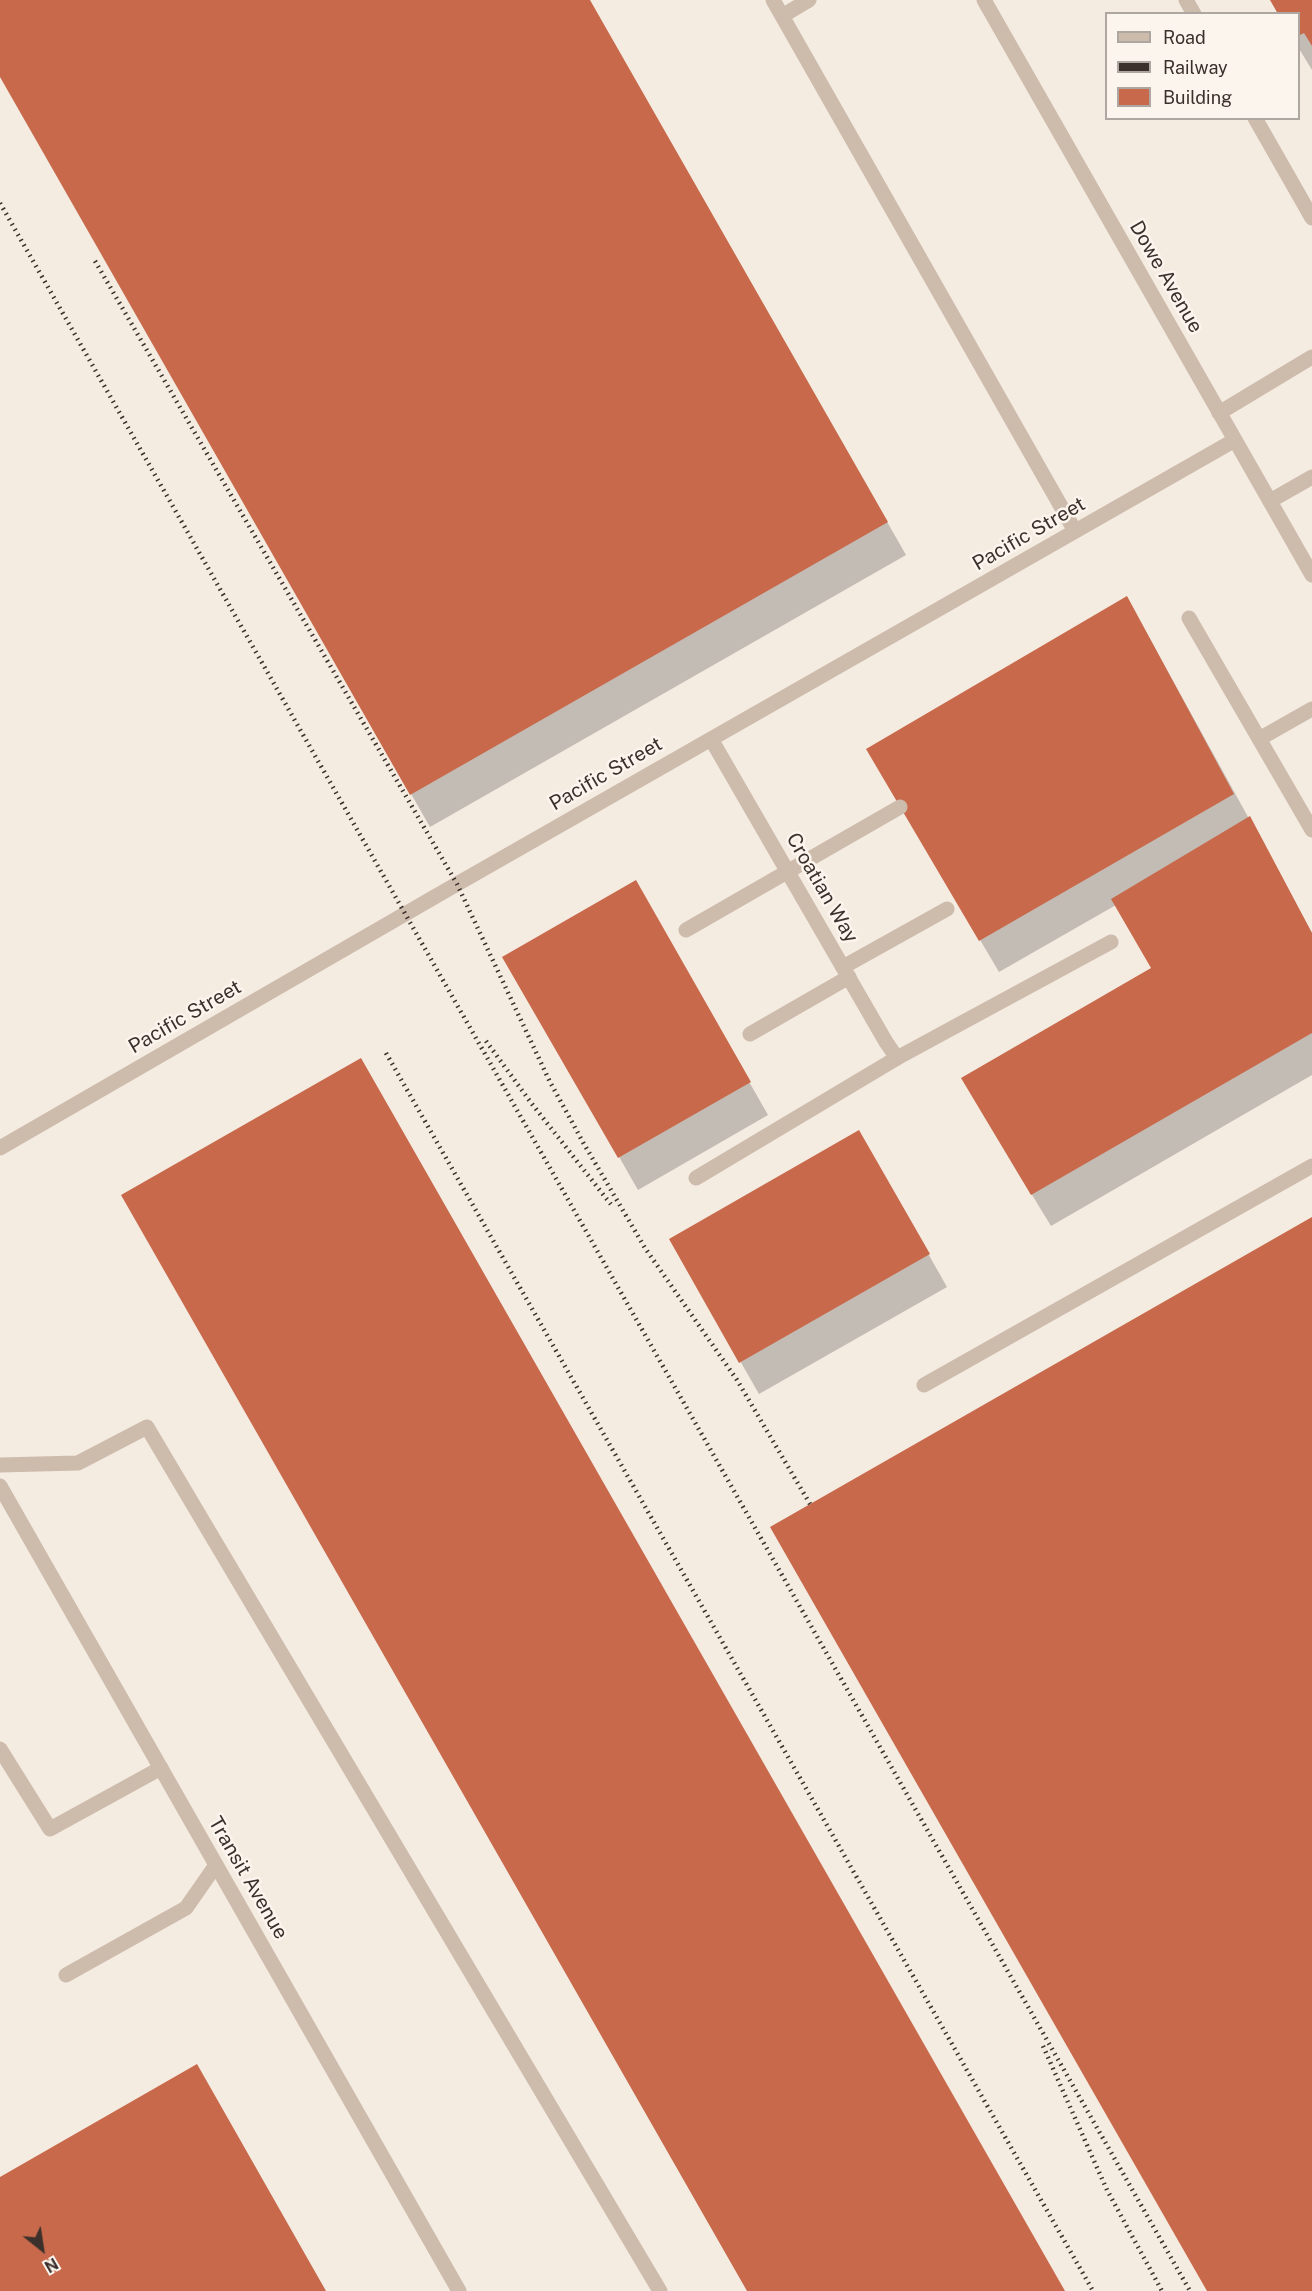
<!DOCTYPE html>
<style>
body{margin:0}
#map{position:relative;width:1312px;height:2291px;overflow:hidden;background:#f4ebe1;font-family:"Public Sans",sans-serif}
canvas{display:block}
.legend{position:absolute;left:1105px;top:12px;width:195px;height:108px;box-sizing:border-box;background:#fbf5ee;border:2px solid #aea6a0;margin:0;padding:8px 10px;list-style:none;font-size:18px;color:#3b302b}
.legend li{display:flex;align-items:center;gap:12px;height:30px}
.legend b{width:30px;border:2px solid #aea6a0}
.north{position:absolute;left:12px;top:2219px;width:60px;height:60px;-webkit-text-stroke:4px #fbf5ee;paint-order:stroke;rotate:150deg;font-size:16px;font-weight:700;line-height:24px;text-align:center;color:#3b302b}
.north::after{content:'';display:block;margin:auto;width:21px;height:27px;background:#3b302b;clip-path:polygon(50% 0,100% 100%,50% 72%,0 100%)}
</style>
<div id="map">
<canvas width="1312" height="2291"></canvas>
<ul class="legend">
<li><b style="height:8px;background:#cdbbac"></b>Road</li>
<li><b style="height:8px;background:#3b302b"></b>Railway</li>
<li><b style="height:16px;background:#c8694b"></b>Building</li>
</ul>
<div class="north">N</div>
</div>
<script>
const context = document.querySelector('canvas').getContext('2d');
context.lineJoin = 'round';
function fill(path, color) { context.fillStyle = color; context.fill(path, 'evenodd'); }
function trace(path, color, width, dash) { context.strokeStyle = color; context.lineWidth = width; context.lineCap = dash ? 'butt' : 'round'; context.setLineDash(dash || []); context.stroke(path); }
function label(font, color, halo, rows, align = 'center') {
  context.font = font + ' "Public Sans",sans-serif'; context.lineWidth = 5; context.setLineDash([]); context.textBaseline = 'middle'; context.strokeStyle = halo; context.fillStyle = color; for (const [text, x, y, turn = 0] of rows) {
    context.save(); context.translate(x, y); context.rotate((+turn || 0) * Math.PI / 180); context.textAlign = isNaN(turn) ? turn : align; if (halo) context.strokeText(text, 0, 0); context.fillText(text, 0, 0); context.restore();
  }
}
const shadow = new Path2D(`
 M0,0H589L906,555L430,827L0,74Z
 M1272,0H1312V70L1298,47V14Z
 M1145,630L1312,933V1075L1051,1226L981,1111L1153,969L1116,905L999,972L887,782Z
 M635,882L768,1115L638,1190L505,957Z
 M859,1132L947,1287L759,1394L671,1240Z`);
const building = new Path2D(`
 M0,0H590L888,522L410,795L0,77Z
 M1270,0H1312V46L1304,33L1298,36V14H1278Z
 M1127,596L1234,794L979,941L866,749Z
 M1250,816L1312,933V1033L1031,1195L961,1078L1151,968L1111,899Z
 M636,880L751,1082L618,1158L502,957Z
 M361,1058L1065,2291H747L121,1195Z
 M859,1130L930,1254L739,1363L669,1239Z
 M1312,1217V2291H1207L770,1527Z
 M197,2064L326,2291H0V2177Z`);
const service = new Path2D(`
 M773,0L1075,531
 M1186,0L1194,14
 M782,16L809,0
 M1255,118L1312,218
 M1219,413L1312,357
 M1270,501L1312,477
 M1189,618L1312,830
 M1259,739L1312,709
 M686,930L900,807
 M843,967L947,909
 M750,1034L849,977
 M696,1178L897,1058L1111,942
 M924,1385L1312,1166
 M0,1465L78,1463L147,1427L660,2291
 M0,1749L50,1829L161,1768
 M66,1975L186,1908L216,1865`);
const minor = new Path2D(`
 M984,0L1312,575
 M711,739L886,1042L897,1058
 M0,1148L457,884L1235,440
 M0,1486L459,2291`);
const rail = new Path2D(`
 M0,203L1190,2291
 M95,261L457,884L550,1082L584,1144L645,1248L737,1380L810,1504
 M486,1041L532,1104L613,1207
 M386,1053L1093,2291
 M1043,2046L1107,2190L1162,2291`);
const streetNames = [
 ["Dowe Avenue",1166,277,60],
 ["Pacific Street",1029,534,-30],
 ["Pacific Street",606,774,-30],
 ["Croatian Way",822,888,60],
 ["Pacific Street",185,1017,-30],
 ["Transit Avenue",248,1878,60]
];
fill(shadow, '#0003');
fill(building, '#c8694b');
trace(service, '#cdbbac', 15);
trace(minor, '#cdbbac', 15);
trace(rail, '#3b302b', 4.5, [1.5, 4.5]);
label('20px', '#3b302b', '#fbf5ee', streetNames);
</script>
